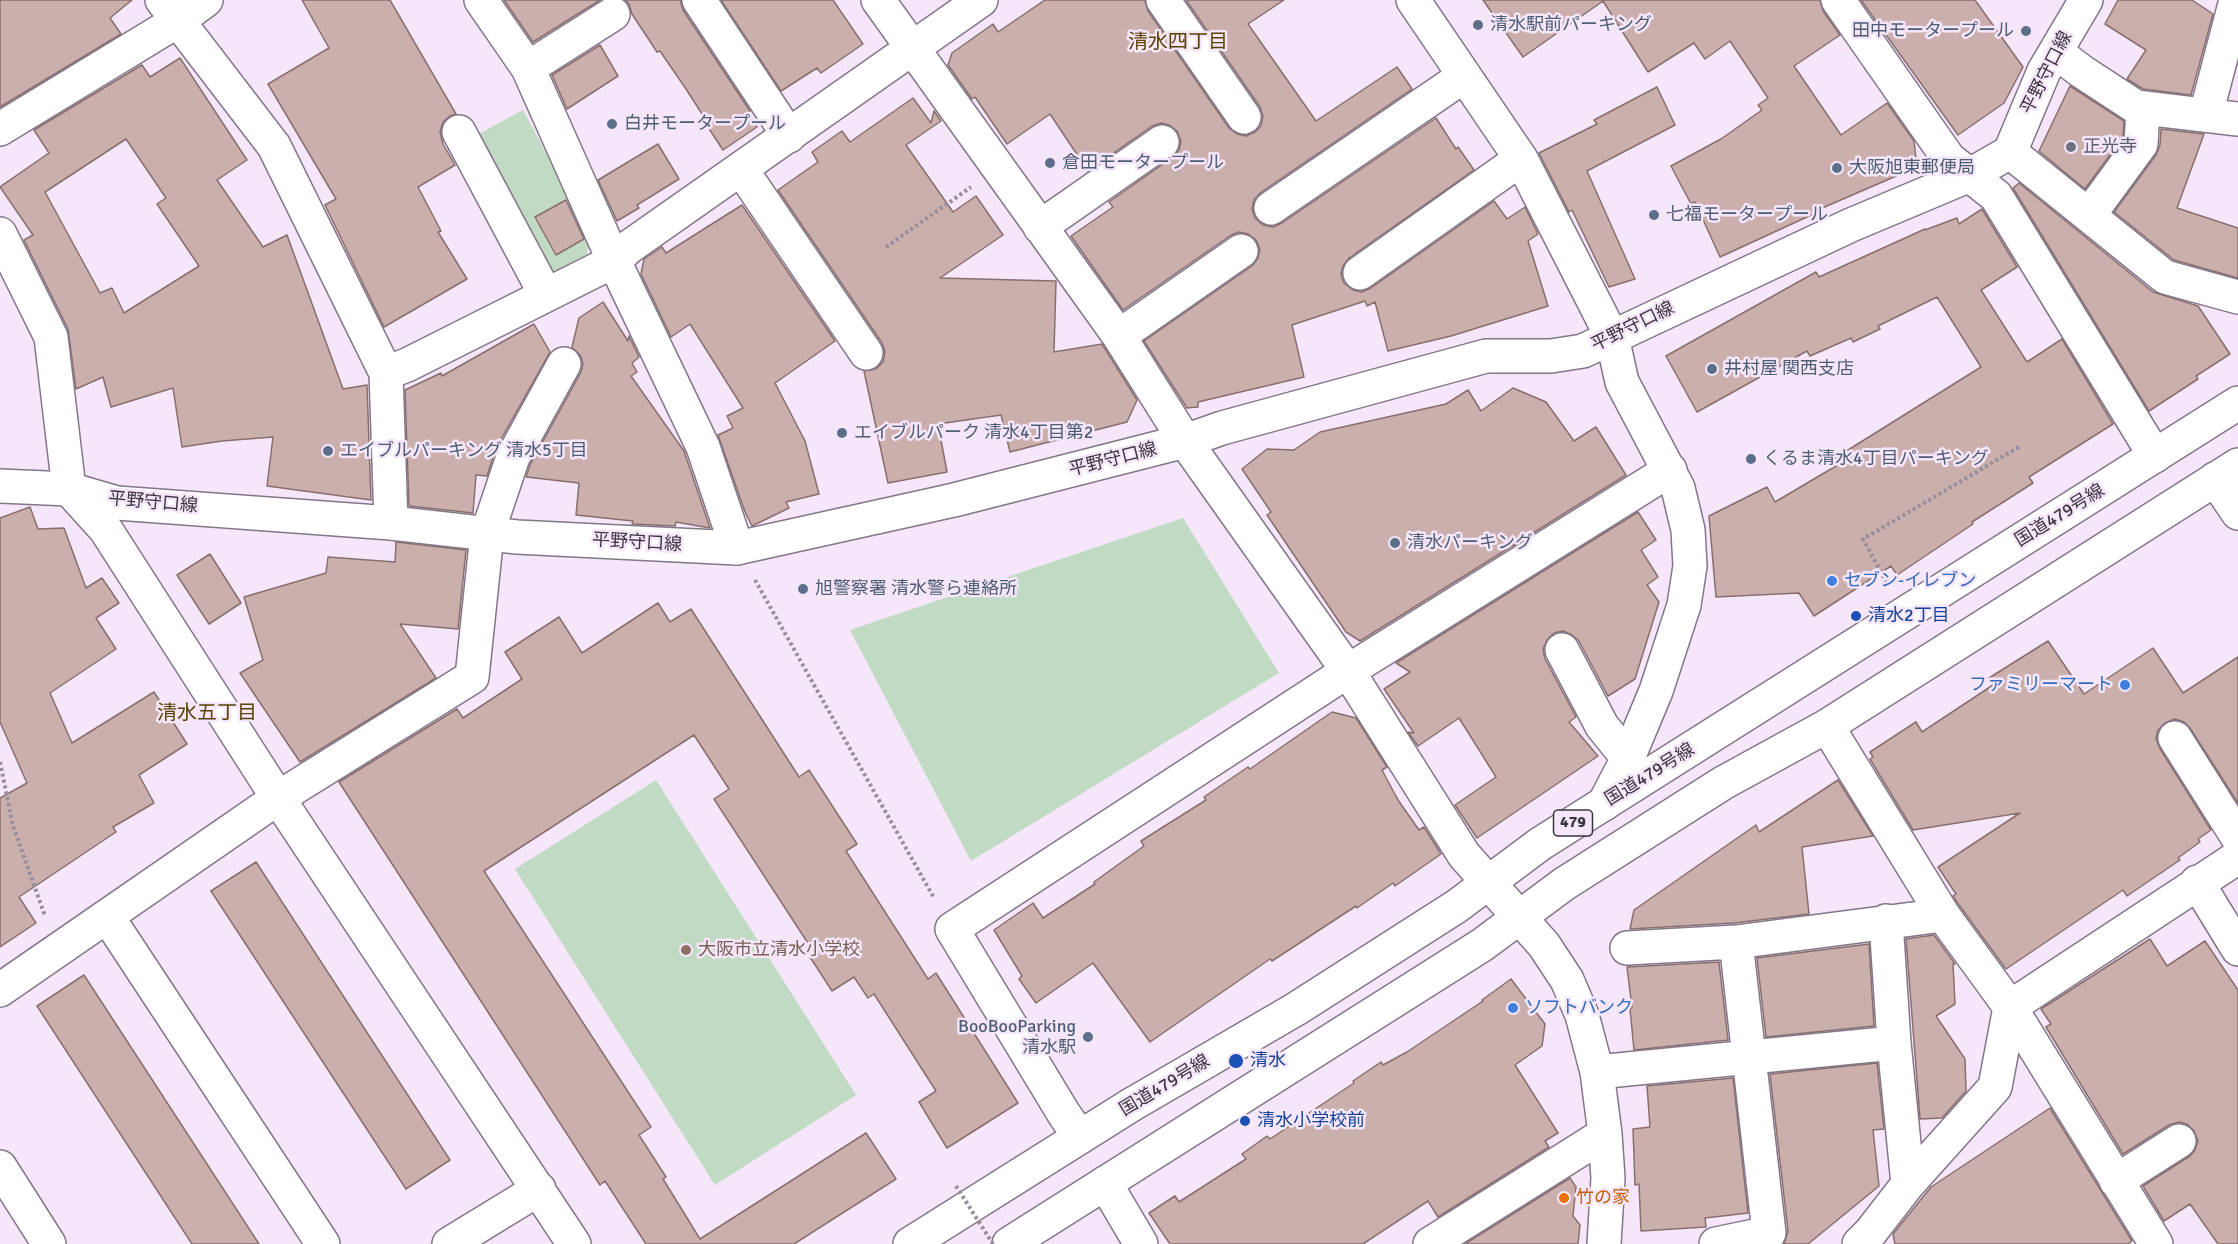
<!DOCTYPE html>
<meta charset="utf-8">
<style>
body{margin:0}
canvas{display:block;background:#f5e6fa}
</style>
<canvas width="2238" height="1244"></canvas>
<script>
const context = document.querySelector('canvas').getContext('2d');
context.lineJoin = 'round';
function fill(path, color) { context.fillStyle = color; context.fill(path, 'evenodd'); }
function trace(path, color, width, dash) { context.strokeStyle = color; context.lineWidth = width; context.lineCap = dash ? 'butt' : 'round'; context.setLineDash(dash || []); context.stroke(path); }
function label(font, color, halo, rows, align = 'center') {
  context.font = font + ' Signika,"Noto Sans JP",sans-serif'; context.lineWidth = 5; context.setLineDash([]); context.textBaseline = 'middle'; context.strokeStyle = halo; context.fillStyle = color; for (const [text, x, y, turn = 0] of rows) {
    context.save(); context.translate(x, y); context.rotate((+turn || 0) * Math.PI / 180); context.textAlign = isNaN(turn) ? turn : align; if (halo) context.strokeText(text, 0, 0); context.fillText(text, 0, 0); context.restore();
  }
}
const green = new Path2D(`
 M523,110L590,235L587,254L550,274L475,136Z
 M1183,518L1279,673L971,861L850,630Z
 M656,780L856,1095L715,1185L515,869Z`);
const building = new Path2D(`
 M0,0H132L110,18L121,34L0,107Z
 M302,0H390L456,114L450,116L443,122L440,132L443,144L455,165L418,187L441,231L438,232L467,279L384,327L325,205L336,199L268,84L329,48Z
 M504,0H600L533,42Z
 M625,0H680L683,10L750,111L747,113L757,127L723,150L702,118L704,117L686,89L660,51L657,52L632,14L629,4Z
 M721,0H833L863,44L821,73L817,68L781,91Z
 M1045,0H1145L1148,11L1229,128L1237,134L1246,136L1255,132L1261,126L1263,116L1260,107L1186,0H1284L1248,24L1316,121L1397,67L1412,89L1260,193L1254,200L1252,209L1255,218L1263,225L1273,227L1282,223L1436,118L1456,149L1458,147L1474,170L1349,258L1343,266L1341,275L1344,283L1353,290L1362,292L1371,288L1494,201L1507,219L1525,207L1538,234L1528,241L1548,306L1451,336L1388,351L1375,302L1367,306L1365,301L1292,325L1304,377L1198,402V407L1187,408L1144,341L1252,266L1258,258L1260,249L1256,240L1248,234L1239,232L1231,235L1123,310L1071,236L1113,207L1109,202L1173,157L1179,150L1181,141L1177,131L1169,125L1161,123L1152,126L1088,171L1050,114L1007,144L975,97L972,99L948,65L952,53L993,24L998,32Z
 M1483,0H1820L1823,11L1840,35L1794,66L1841,135L1887,103L1914,141L1917,167L1820,209V211L1720,257L1695,202L1691,204L1671,166L1721,139L1762,110L1758,105L1768,98L1730,41L1705,59L1694,43L1648,72L1603,1L1523,57Z
 M1861,0H1975L2023,67L2004,103L1958,135Z
 M2118,0H2192L2213,14L2191,95L2143,89L2127,79L2146,50L2105,24Z
 M600,45L618,76L567,109L552,75Z
 M180,58L247,160L217,180L263,247L287,235L343,389L367,385L371,500L267,486L273,437L222,441L182,447L173,388L111,407L103,377L76,389L68,329L24,240L33,235L0,187L49,153L34,130L142,65L150,77ZM126,139L166,198L157,204L199,266L124,313L112,288L100,293L45,192Z
 M2070,86L2124,121L2123,137L2085,189L2039,151Z
 M1657,87L1675,125L1587,171L1635,279L1609,287L1572,210L1569,212L1539,153L1597,124L1594,120Z
 M913,98L931,123L934,111L941,121L906,145L953,212L976,196L1003,235L940,278L1056,281L1054,352L1102,344L1137,400L1127,422L1010,452L1001,415L938,424L947,472L888,483L864,371L876,369L883,362L885,352L882,343L778,190L818,162L812,152L842,131L850,142Z
 M2161,129L2204,134L2177,208L2238,228V278L2174,260L2114,212L2156,155L2160,145Z
 M658,144L679,179L637,205L639,208L617,221L598,180Z
 M2019,183L2153,292L2198,306L2230,354L2196,376L2198,379L2149,411L2013,188Z
 M566,200L584,239L556,255L535,217Z
 M742,205L835,341L775,383L805,441L819,494L786,502L789,508L752,526L745,512L718,435L733,428L727,416L743,408L690,324L671,337L641,274L644,259L662,247L666,253Z
 M1982,209L2017,267L1981,290L2027,362L2062,339L2113,424L2029,477L2033,483L1972,522L1973,524L1897,575L1891,566L1814,616L1799,593L1716,597L1709,516L1767,487L1775,502L1836,466L1832,460L1981,367L1937,297L1878,326L1880,329L1853,342L1851,338L1810,356L1807,351L1697,412L1666,356L1816,272L1819,277L1925,229V230L1957,218L1959,224Z
 M603,302L628,341L629,336L639,357L632,363L637,372L631,376L684,451L710,528L676,522L675,526L632,524L633,521L576,515L579,483L526,477L530,465L581,372L583,363L580,355L572,347L579,318Z
 M534,324L550,352L496,448L487,476L476,475L473,513L409,506L405,390L441,373L442,376Z
 M1513,388L1546,402L1574,441L1596,427L1626,475L1360,641L1346,632L1267,515L1271,512L1242,469L1267,449L1294,450L1320,432L1446,404L1468,390L1481,411Z
 M30,507L38,529L64,528L86,588L102,578L119,603L96,618L116,649L50,693L72,743L154,692L187,744L139,775L154,803L113,827L116,832L19,897L36,923L0,947V798L27,783L0,722V518Z
 M1638,512L1656,540L1641,550L1658,577L1647,585L1659,602L1635,679L1608,696L1579,641L1572,635L1563,631L1554,633L1547,640L1543,649L1545,659L1576,717L1569,722L1598,756L1477,838L1455,805L1496,777L1459,718L1418,746L1408,732L1414,733L1384,689L1410,672L1396,663Z
 M396,542L466,550L458,629L400,624L436,678L300,762L240,673L263,660L244,597L326,573L328,557L395,562Z
 M210,554L241,603L209,624L177,575Z
 M658,603L670,622L691,609L799,777L809,770L857,844L846,851L928,979L936,973L1018,1103L947,1148L919,1102L936,1091L874,994L868,998L854,977L832,991L810,957L815,954L714,799L729,789L694,735L484,871L651,1127L639,1135L666,1177L663,1179L700,1239L866,1133L896,1179L794,1244H646L605,1181L600,1185L339,782L457,709L463,718L522,679L505,652L559,617L582,653Z
 M2048,641L2084,694L2153,648L2183,693L2238,657V803L2190,728L2184,722L2175,719L2165,723L2158,730L2156,738L2159,747L2211,830L2198,839L2200,842L2178,858L2180,860L2127,896L2123,890L2006,969L1959,905L1953,896L1956,894L1938,867L2020,813L1913,830L1870,759L1873,757L1870,752L1916,722L1922,732L1993,685L1989,678Z
 M1332,712L1356,718L1387,767L1382,770L1398,800L1419,830L1424,827L1441,854L1395,886L1393,883L1357,908L1356,906L1272,961L1270,959L1150,1042L1093,963L1036,1003L1019,979L1022,976L994,930L1033,903L1043,918L1095,884L1094,882L1144,846L1141,841L1206,800L1204,797L1248,767L1250,769Z
 M1838,780L1873,836L1802,847L1809,914L1734,923L1630,929L1634,910L1756,825L1759,832Z
 M256,862L450,1160L406,1189L211,891Z
 M1934,935L1955,964H1953L1955,1004L1936,1016L1965,1059L1966,1091L1942,1118L1920,1119L1906,939Z
 M2150,939L2167,966L2205,941L2238,990V1244H2218L2190,1204L2164,1221L2143,1186L2190,1156L2195,1150L2198,1141L2194,1131L2187,1124L2179,1122L2169,1125L2123,1154L2046,1027L2051,1024L2041,1009Z
 M1869,944L1874,1026L1766,1037L1757,958Z
 M1719,962L1728,1040L1634,1050L1630,1009L1632,1008L1627,967Z
 M84,975L259,1244H192L37,1006Z
 M1511,979L1545,1024L1542,1046L1515,1065L1558,1133L1545,1141L1549,1147L1438,1217L1428,1201L1363,1244H1170L1149,1213L1175,1196L1179,1202L1246,1159L1242,1154L1267,1136L1270,1139L1354,1083L1353,1081L1381,1062L1383,1065L1407,1052L1483,1001L1482,1000Z
 M1877,1063L1884,1129L1873,1130L1879,1186L1808,1244H1784L1788,1231L1770,1074Z
 M1733,1078L1748,1213L1705,1218L1706,1227L1641,1231L1639,1184L1635,1185L1633,1129L1650,1127L1647,1086Z
 M2050,1108L2132,1241L2128,1244H1895L1893,1234L1931,1187Z
 M1570,1178L1576,1187L1573,1216L1580,1225L1578,1244H1465Z`);
const path = new Path2D(`
 M886,247L971,187
 M755,580L934,898
 M1887,583L1863,539L2019,447
 M0,762L13,826L45,916`);
const minor = new Path2D(`
 M162,0L274,146L386,373L391,523
 M481,0L528,68L614,261L703,447L737,548
 M699,0L789,136
 M878,0L1119,336L1185,441L1348,671L1464,855L1544,945L1567,980L1582,1015L1597,1072L1605,1134L1608,1178L1604,1244
 M1163,0L1244,117
 M1413,0L1521,159L1612,337L1622,382L1678,488L1688,530L1690,566L1684,605L1656,691L1628,758L1604,804
 M1838,0L1949,159L1996,196L2155,456
 M2056,52L2081,71L2136,107L2238,119
 M528,68L613,14
 M2206,114L2236,0
 M0,129L179,20L206,0
 M459,132L546,295
 M2010,152L2165,277L2238,297
 M741,169L866,353
 M1271,208L1464,76
 M2089,215L2141,144L2143,109
 M1040,227L1162,142
 M0,234L51,337L69,489L106,530L278,798L574,1244
 M1360,273L1521,159
 M1119,336L1241,251
 M386,373L407,365L614,261L629,247L981,0
 M2215,479L2238,513
 M1562,650L1602,726L1628,758
 M1827,726L1943,915L2010,1007L2156,1244
 M2175,738L2238,838
 M2197,882L2238,949
 M107,916L323,1244
 M1886,921L1894,1043L1908,1184
 M1627,948L1736,942L1943,915
 M0,990L278,798L472,677L487,534L513,457L564,364
 M1597,1072L1894,1043
 M1080,1137L1064,1114L952,929L1348,671L1670,470
 M0,1167L49,1244
 M2116,1181L2179,1141
 M1105,1183L1141,1244
 M449,1244L539,1189
 M1430,1244L1605,1134
 M1716,1244L1769,1233L1736,942
 M1859,1244L1870,1233L1908,1184L1995,1087L2010,1007L2238,857`);
const major = new Path2D(`
 M0,486L69,489L117,503L391,523L517,537L737,548L954,500L1185,441L1222,428L1486,356H1551L1583,351L1851,225L1970,175L2010,152L2044,71L2086,0`);
const highway = new Path2D(`
 M910,1244L1131,1105L1296,1009L1457,906L1540,844L2238,403
 M1009,1244L1482,945L1564,884L1723,783L1827,726L2238,465`);
const pathBridge = new Path2D(`
 M956,1186L993,1244`);
const markers = [
 [1478,25,6,"#5c6f8a"],
 [2026,31,6,"#5c6f8a"],
 [612,124,6,"#5c6f8a"],
 [2071,147,6,"#6b7280"],
 [1050,163,6,"#5c6f8a"],
 [1837,168,6,"#5c6f8a"],
 [1654,215,6,"#5c6f8a"],
 [1712,369,6,"#5c6f8a"],
 [842,433,6,"#5c6f8a"],
 [328,451,6,"#5c6f8a"],
 [1751,459,6,"#5c6f8a"],
 [1395,543,6,"#5c6f8a"],
 [1832,581,6,"#3f7fe0"],
 [803,589,6,"#5c6f8a"],
 [1856,616,6,"#1a4fb4"],
 [2125,685,6,"#3f7fe0"],
 [686,950,6,"#8d6e63"],
 [1513,1008,6,"#3f7fe0"],
 [1088,1037,6,"#5c6f8a"],
 [1236,1061,8,"#1a4fb4"],
 [1245,1121,6,"#1a4fb4"],
 [1564,1198,6,"#e8710a"]
];
const shields = [
 [1573,823,39]
];
const shieldNames = [
 ["479",1573,823]
];
const serviceNames = [
 ["清水駅前パーキング",1490,25],
 ["田中モータープール",2014,31,"right"],
 ["白井モータープール",624,124],
 ["倉田モータープール",1062,163],
 ["大阪旭東郵便局",1849,168],
 ["七福モータープール",1666,215],
 ["井村屋 関西支店",1724,369],
 ["エイブルパーク 清水4丁目第2",854,433],
 ["エイブルパーキング 清水5丁目",340,451],
 ["くるま清水4丁目パーキング",1763,459],
 ["清水パーキング",1407,543],
 ["旭警察署 清水警ら連絡所",815,589],
 ["BooBooParking",1076,1027,"right"],
 ["清水駅",1076,1048,"right"]
];
const streetNames = [
 ["平野守口線",2047,73,-63],
 ["平野守口線",1633,327,-26],
 ["平野守口線",1113,460,-14],
 ["平野守口線",153,503,5],
 ["国道479号線",2060,516,-32],
 ["平野守口線",637,543,3],
 ["国道479号線",1650,775,-32],
 ["国道479号線",1165,1086,-31]
];
const worshipNames = [
 ["正光寺",2083,147]
];
const shopNames = [
 ["セブン-イレブン",1844,581],
 ["ファミリーマート",2113,685,"right"],
 ["ソフトバンク",1525,1008]
];
const transitNames = [
 ["清水2丁目",1868,616],
 ["清水",1250,1061],
 ["清水小学校前",1257,1121]
];
const educationNames = [
 ["大阪市立清水小学校",698,950]
];
const foodNames = [
 ["竹の家",1576,1198]
];
const neighbourhoodNames = [
 ["清水四丁目",1178,43],
 ["清水五丁目",207,714]
];
fill(green, '#c0dac3');
fill(building, '#caafad');
trace(building, '#886f6d', 1.5);
trace(minor, '#837688', 36);
trace(major, '#837688', 36);
trace(highway, '#837688', 36);
trace(path, '#978d9b', 4, [3, 3]);
trace(minor, '#fff', 33);
trace(major, '#fff', 33);
trace(highway, '#fff', 33);
trace(pathBridge, '#978d9b', 4, [3, 3]);
for (const [x, y, r, color] of markers) { const dot = new Path2D(); dot.arc(x, y, r, 0, 2 * Math.PI); context.fillStyle = color; context.fill(dot); trace(dot, '#f5e6fa', 2); }
for (const [x, y, w] of shields) { const box = new Path2D(); box.roundRect(x - w / 2, y - 13, w, 26, 4.5); context.fillStyle = '#f5e6fa'; context.fill(box); trace(box, '#3a353d', 1.5); }
label('bold 16px', '#3a353d', null, shieldNames);
label('18px', '#4e5e75', '#f5e6fa', serviceNames, 'left');
label('18px', '#3a353d', '#f5e6fa', streetNames);
label('18px', '#5b616d', '#f5e6fa', worshipNames, 'left');
label('18px', '#366cbe', '#f5e6fa', shopNames, 'left');
label('18px', '#164399', '#f5e6fa', transitNames, 'left');
label('18px', '#785e54', '#f5e6fa', educationNames, 'left');
label('18px', '#c56008', '#f5e6fa', foodNames, 'left');
label('20px', '#5b4202', '#f5e6fa', neighbourhoodNames);
</script>
